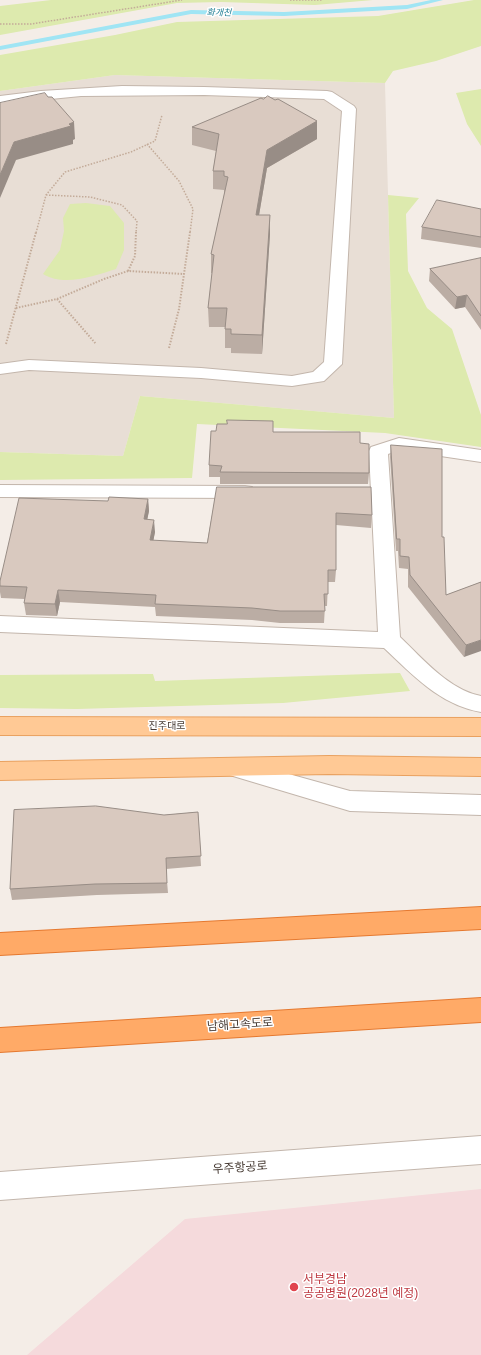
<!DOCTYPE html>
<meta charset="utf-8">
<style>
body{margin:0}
canvas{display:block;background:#f4ede7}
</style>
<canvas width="481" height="1355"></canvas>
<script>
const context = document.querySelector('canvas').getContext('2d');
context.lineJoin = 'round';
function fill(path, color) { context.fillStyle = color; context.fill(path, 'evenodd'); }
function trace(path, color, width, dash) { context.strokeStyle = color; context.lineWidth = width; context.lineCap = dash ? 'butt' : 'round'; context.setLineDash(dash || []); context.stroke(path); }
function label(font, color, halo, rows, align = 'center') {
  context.font = font + ' Helvetica,"Noto Sans KR",sans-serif'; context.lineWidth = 3; context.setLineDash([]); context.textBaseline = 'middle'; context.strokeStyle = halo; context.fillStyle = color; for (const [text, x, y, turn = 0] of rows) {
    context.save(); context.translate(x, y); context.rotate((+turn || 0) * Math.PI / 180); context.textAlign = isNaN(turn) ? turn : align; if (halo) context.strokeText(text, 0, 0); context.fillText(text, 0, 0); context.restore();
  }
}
const residential = new Path2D(`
 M115,75L385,83L394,418L140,396L123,456L0,452V91Z`);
const medical = new Path2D(`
 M481,1189V1355H27L185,1219Z`);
const green = new Path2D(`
 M51,0H373L315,5L221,2L177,3L0,35V6Z
 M474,0H481V46L436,61L393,71L385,83L115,75L0,91V55L115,35L177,22L378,16Z
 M481,89V146L467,124L456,93Z
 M388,195L419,198L406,214L408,271L427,308L452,329L481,415V447L385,433L197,424L192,478L0,480V452L123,456L140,396L394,418Z
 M86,203L110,206L124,223V250L116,269C94,276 64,287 43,274L60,250L64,231L63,218L70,204Z
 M400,673L410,691L283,703L77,709L0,708V675L153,674L155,681Z`);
const stream = new Path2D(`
 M431,0H443L407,9L284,16L191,14L0,50V46L191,10L284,12L407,5Z`);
const pathFar1 = new Path2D(`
 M290,0H323
 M0,24H31L182,0
 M147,144L179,181L193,209L190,233
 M46,195L90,197L122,205L137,221L136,233
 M36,233L46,195L65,172L131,152L155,141L162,115`);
const path = new Path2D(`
 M128,271L135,256L136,232
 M57,299L96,344
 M16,308L57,299L104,279L128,271L184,274
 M6,344L36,232
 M169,348L179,309L190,232`);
const minor = new Path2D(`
 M122,86L204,87L327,91L332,92L354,106L356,109L342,364L324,381L292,386L201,378L29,370L0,374V364L29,360L201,368L292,376L313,372L324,362L342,111L324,99L204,95L81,96L0,104V96L41,91Z
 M399,438L481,450V462L400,450L388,454L400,637C423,659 449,690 481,696V712C440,705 413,675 384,648L0,632V616L378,632L369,451L371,447Z
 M0,485L245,486L252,487L255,492L252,497L245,498L0,497Z
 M231,758L350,791L481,795V815L350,811L223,773L219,767L223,761Z
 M481,1136V1164L0,1200V1172Z`);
const major = new Path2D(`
 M0,717L481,718V736L0,735Z
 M329,756L481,758V776L329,774L0,780V762Z`);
const highway = new Path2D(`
 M481,907V929L0,955V933Z
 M481,998V1022L0,1052V1028Z`);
const wall = new Path2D(`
 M263,99L275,100L317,121V139L267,168L259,215H270V234L262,354L231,353V348H225V327H209L208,308L212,273H211V254L224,195V190L213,189V171L216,151L192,145V127Z
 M481,209V248L421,239L422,227Z
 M481,258V330L465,307L455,309L429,281L430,269Z
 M227,424L273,432L360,443L369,473L368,484H220V477H209V465L216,431Z
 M391,445L442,537L446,595L481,582L464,657L408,587V569L399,568L398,551H396L390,457Z
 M217,487L372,515L371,528L336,525V570L335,582H328L327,606H325L324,623H280L252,620L156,616L155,607L60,602L57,616L26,615L24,603L25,599L1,598L0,592V581L108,501L148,499L149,511L147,519L155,532L153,541L207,543Z
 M198,812L201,866L166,869L168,893L97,895L12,900L10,889L164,815Z`);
const shadedWall = new Path2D(`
 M317,121V139L267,168L256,233V215L267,150Z
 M74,122L75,139L73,140V144L16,160L0,198V175L14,142Z
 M270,215V234L262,354V335Z
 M467,295L465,307L455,309L457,297Z
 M148,499L149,511L145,531L144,519Z
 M154,520L155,532L151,553L150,540Z
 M58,590L60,602L57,616L55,604Z
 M481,640V651L464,657L466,645Z`);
const building = new Path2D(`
 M45,93L48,97H52L74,122L69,124L71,126L14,142L0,175V103Z
 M268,96L275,100L278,99L317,121L267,150L256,215H270L262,335L231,334V329H225L227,308H208L214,255L211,254L228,177L224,176V171H213L219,134L192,127L261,98L263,99Z
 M437,200L481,209V237L422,227Z
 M481,258V316L467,295L457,297L430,269Z
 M227,420L273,421V432H360V443L369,444V473L220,472L222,466L209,465L211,431H216L217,424H227Z
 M391,445L442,449V537H444L446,595L481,582V640L466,645L410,575L409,557L400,556V539H397Z
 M217,487H371L372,515L336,513V570H328V594H324L325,611H280L252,608L155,604L156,595L58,590L55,604L24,603L27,587L0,586V581L19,498L108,501L109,497L148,499L144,519L154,520L150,540L207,543Z
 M96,806L164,815L198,812L201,856L166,858L167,883L95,884L10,889L14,810Z`);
const markers = [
 [294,1287,5,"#e0444e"]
];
const farWaternames = [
 ["화개천",219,13,1]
];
const streetNames = [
 ["진주대로",167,726]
];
const nearStreetnames = [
 ["남해고속도로",240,1025,-4],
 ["우주항공로",240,1168,-4]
];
const nearHealthnames = [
 ["서부경남",303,1280],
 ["공공병원(2028년 예정)",303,1294]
];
fill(residential, '#e8ded5');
fill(medical, '#f5dadc');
fill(green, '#ddeaae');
fill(stream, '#a0e5f4');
trace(minor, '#c3b6ac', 2);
trace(major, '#e9a160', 2);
trace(highway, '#e57930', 2);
trace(pathFar1, '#c3ab99', 1.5, [1.5, 1.5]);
trace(path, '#c3ab99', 2, [1.5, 1.5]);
fill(minor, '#fff');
fill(major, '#ffc995');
fill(highway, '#ffaa67');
fill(wall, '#bbada4');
fill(shadedWall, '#988d86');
fill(building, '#d9c9bf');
trace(building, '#988d86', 1);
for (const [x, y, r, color] of markers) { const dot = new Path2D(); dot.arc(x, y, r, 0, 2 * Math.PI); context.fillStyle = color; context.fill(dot); trace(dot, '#fff', 1.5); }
label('italic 9px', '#248197', '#fff', farWaternames);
label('10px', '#483c35', '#fff', streetNames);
label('12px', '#483c35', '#fff', nearStreetnames);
label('12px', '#be3a42', '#fff', nearHealthnames, 'left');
</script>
